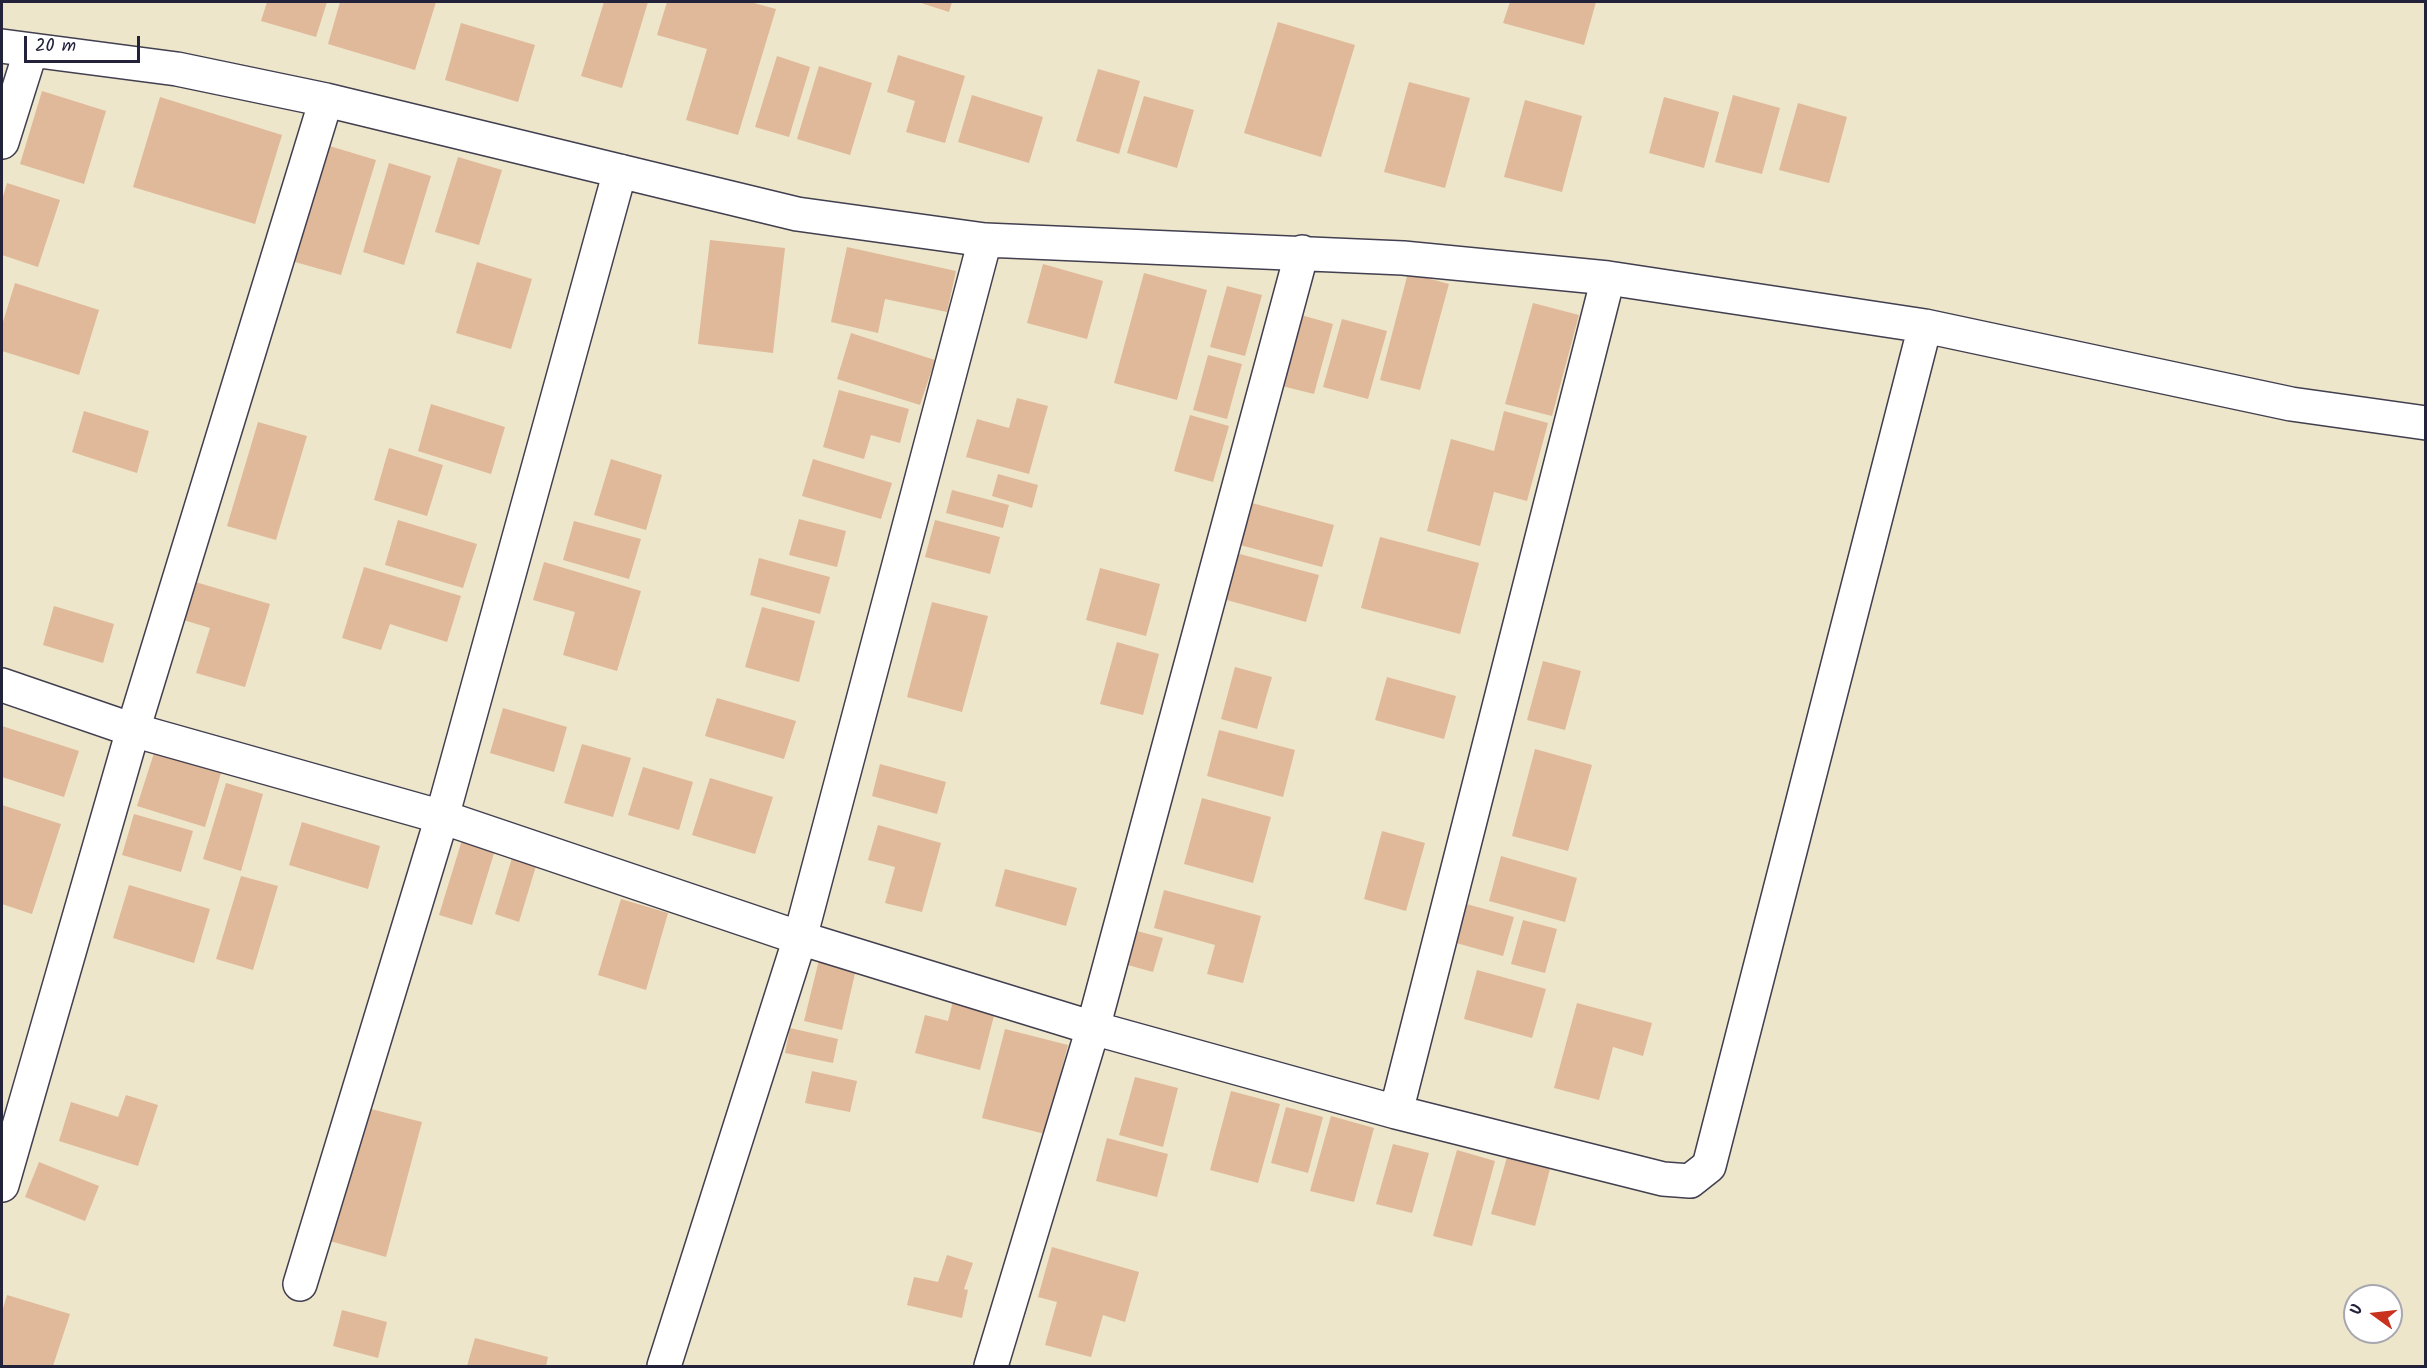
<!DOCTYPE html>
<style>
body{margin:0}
#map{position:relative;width:2427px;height:1368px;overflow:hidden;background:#eee6ca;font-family:Kalam,sans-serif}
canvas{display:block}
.frame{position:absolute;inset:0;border:3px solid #22223b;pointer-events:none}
.north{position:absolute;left:2343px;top:1284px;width:60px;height:60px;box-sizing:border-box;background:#fff;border:2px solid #a7a7b1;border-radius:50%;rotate:285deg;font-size:16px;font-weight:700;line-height:24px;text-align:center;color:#22223b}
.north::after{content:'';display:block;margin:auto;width:21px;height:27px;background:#c8321e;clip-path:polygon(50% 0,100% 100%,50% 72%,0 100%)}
.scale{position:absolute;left:24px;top:36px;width:116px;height:27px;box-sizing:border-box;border:3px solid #22223b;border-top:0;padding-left:8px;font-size:18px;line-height:21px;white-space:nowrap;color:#22223b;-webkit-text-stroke:4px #fff;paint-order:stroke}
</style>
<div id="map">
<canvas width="2427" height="1368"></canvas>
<div class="frame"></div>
<div class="north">U</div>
<div class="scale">20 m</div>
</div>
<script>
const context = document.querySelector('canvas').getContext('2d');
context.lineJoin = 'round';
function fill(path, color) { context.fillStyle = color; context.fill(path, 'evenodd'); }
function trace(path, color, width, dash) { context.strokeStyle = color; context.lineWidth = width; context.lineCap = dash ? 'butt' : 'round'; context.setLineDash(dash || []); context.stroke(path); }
const building = new Path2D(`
 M267,2H327L316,37L261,21Z
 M340,2H436L415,70L328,44Z
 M604,2H648L622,88L581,76Z
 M667,2H750L776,9L738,135L686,120L707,49L657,35Z
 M918,2H952L949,12Z
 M1510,2H1596L1584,45L1503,23Z
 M1278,22L1355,45L1321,157L1244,133Z
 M461,23L535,45L518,102L445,80Z
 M898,55L965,76L945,143L906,132L915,101L887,92Z
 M777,56L810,67L789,137L755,127Z
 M819,66L872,83L850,155L797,139Z
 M1098,69L1140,81L1119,154L1076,141Z
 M1409,82L1470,98L1445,188L1384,172Z
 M42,91L106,111L84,184L20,164Z
 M972,95L1043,117L1029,163L958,142Z
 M1733,95L1780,108L1762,174L1715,162Z
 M1144,96L1194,110L1177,168L1127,153Z
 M160,97L282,135L255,224L133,187Z
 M1664,97L1719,112L1704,168L1649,153Z
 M1525,100L1582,116L1562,192L1504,177Z
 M1798,103L1847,117L1829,183L1779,170Z
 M323,144L376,160L341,275L288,260Z
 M458,157L502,170L479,245L435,232Z
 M389,163L431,176L404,265L363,252Z
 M7,183L60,200L38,267L2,255V200Z
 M710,240L785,248L773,353L698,344Z
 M847,247L956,271L947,312L885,299L878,333L831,322Z
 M477,262L532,279L511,349L456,333Z
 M1043,264L1103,281L1087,339L1027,323Z
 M1144,273L1207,290L1177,400L1114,383Z
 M1408,273L1449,284L1420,390L1380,380Z
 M15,283L99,310L79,375L2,351V325Z
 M1227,286L1262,295L1245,356L1210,347Z
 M1533,303L1579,315L1552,416L1505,404Z
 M1301,315L1333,324L1314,394L1282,386Z
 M1342,319L1387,331L1368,399L1323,387Z
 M851,333L935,360L920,405L837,379Z
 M1208,355L1242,364L1227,419L1193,410Z
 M839,390L909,409L900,443L871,435L864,459L823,447Z
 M1017,398L1048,406L1029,474L966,457L977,419L1009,428Z
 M431,404L505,427L491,474L418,451Z
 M84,411L149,431L137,473L72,452Z
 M1504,411L1548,423L1527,501L1494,492L1480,546L1427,531L1451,439L1494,451Z
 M1190,415L1229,426L1213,482L1174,471Z
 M258,422L307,436L276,540L227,526Z
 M389,448L443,465L427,516L374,500Z
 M611,459L662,475L646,530L594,515Z
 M813,459L892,483L881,519L802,496Z
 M998,474L1038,485L1032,508L992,496Z
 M952,490L1009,505L1003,528L946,513Z
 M1252,503L1334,525L1322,567L1240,545Z
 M799,519L846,531L837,567L789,555Z
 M398,520L477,544L463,588L385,565Z
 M935,520L1000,537L990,574L925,557Z
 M574,521L641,539L629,579L563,560Z
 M1380,537L1479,563L1460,634L1361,608Z
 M1236,553L1319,575L1306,622L1223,599Z
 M759,558L830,577L820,614L750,595Z
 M544,562L641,591L617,671L563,655L575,612L533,600Z
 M364,567L461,596L447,642L390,624L381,650L342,638Z
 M1100,568L1160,584L1146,636L1086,620Z
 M192,581L270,604L245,687L196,673L210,628L180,619Z
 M932,602L988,616L962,712L907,697Z
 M54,606L114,624L103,663L43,645Z
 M762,607L815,621L799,682L745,667Z
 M1117,642L1159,654L1143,715L1100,704Z
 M1543,661L1581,671L1565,730L1527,720Z
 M1235,667L1272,677L1257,729L1221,719Z
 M1387,677L1456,696L1444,739L1375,720Z
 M717,698L796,721L784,759L705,736Z
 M503,708L567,727L554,772L490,753Z
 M2,726L79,751L64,797L2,777Z
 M1219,730L1295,750L1283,797L1207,776Z
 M582,744L631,758L613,817L564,803Z
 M1535,749L1592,765L1568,851L1512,836Z
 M154,753L221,773L205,827L137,806Z
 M880,764L946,782L937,814L872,796Z
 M643,767L693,782L679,830L628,815Z
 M710,778L773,797L755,854L692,835Z
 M226,783L263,794L241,871L203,859Z
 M1202,798L1271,817L1253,883L1184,864Z
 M2,805L61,824L32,914L2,904Z
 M134,814L193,831L181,872L122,855Z
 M302,822L380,846L368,889L289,865Z
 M878,825L941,843L922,912L885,903L895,867L868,860Z
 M1382,831L1425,843L1406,911L1364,899Z
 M462,840L495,850L472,925L439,915Z
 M1501,856L1577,878L1565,922L1489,901Z
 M512,858L536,866L519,922L495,914Z
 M1005,869L1077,888L1066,926L995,906Z
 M241,876L278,886L253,970L216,959Z
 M129,885L210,909L194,963L113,938Z
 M1164,890L1261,916L1243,983L1207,974L1215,945L1154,928Z
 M621,899L668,913L646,990L598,975Z
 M1459,902L1514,917L1503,956L1449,941Z
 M1523,920L1557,929L1545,973L1511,964Z
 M1126,928L1163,938L1153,972L1117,962Z
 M819,960L856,969L842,1030L804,1021Z
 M1477,970L1546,989L1532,1038L1464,1019Z
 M955,993L997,1004L980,1070L915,1053L925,1015L948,1021Z
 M1577,1003L1652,1023L1643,1056L1613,1047L1599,1100L1554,1088Z
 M790,1028L838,1039L833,1063L785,1053Z
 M1005,1029L1068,1045L1045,1134L982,1118Z
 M812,1071L857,1081L850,1112L805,1103Z
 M1135,1077L1178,1088L1163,1147L1119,1135Z
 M1231,1091L1280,1104L1258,1183L1210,1170Z
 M126,1095L158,1105L138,1166L59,1141L71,1102L118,1117Z
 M1286,1107L1323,1117L1308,1173L1271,1163Z
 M367,1108L422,1122L386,1257L330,1241Z
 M1331,1116L1374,1128L1354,1202L1310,1191Z
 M1107,1138L1168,1154L1157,1197L1096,1181Z
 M1393,1144L1429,1153L1412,1213L1376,1204Z
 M1457,1150L1495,1161L1472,1246L1433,1236Z
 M1507,1157L1550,1169L1535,1226L1491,1214Z
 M39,1162L99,1186L85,1221L25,1197Z
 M1052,1247L1139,1272L1125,1322L1103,1315L1091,1357L1045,1345L1057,1302L1038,1297Z
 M947,1255L973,1263L964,1289L968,1290L962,1318L907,1305L914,1277L938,1282Z
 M7,1295L70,1314L53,1366H2V1312Z
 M342,1310L387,1322L378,1358L333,1346Z
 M475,1338L548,1357L546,1366H467Z`);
const minor = new Path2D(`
 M2,46L177,69L326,100L797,214L985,240L1403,258L1608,278L1925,326L2291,404L2426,423
 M2,142L31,50
 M2,685L133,730L442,817L800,938L1093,1028L1396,1112L1663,1179L1690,1181L1709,1166L1925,326
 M1396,1112L1608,278
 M2,1185L133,730L326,100
 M300,1284L442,817L620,171
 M664,1366L800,938L985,240
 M991,1366L1093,1028L1302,252`);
fill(building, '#dfb999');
trace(minor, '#413f50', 36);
trace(minor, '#fff', 33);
</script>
